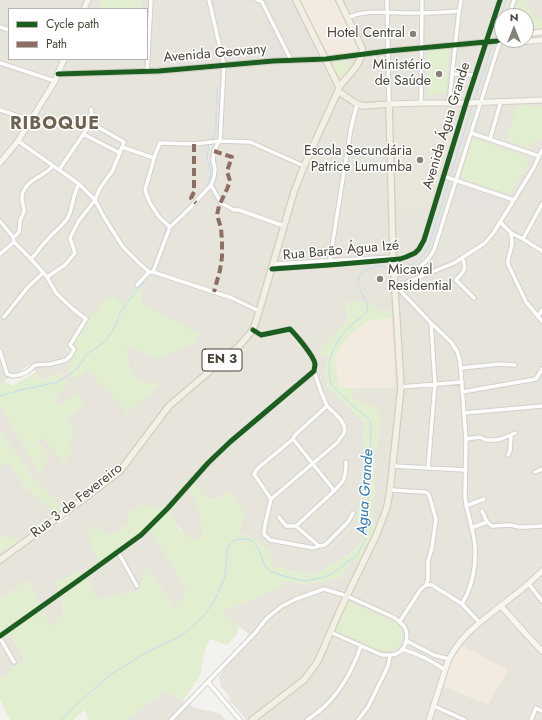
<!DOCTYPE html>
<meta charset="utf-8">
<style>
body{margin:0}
#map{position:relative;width:542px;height:720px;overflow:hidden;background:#f4f2ee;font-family:Jost,sans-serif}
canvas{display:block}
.legend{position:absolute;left:8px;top:8px;width:140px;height:52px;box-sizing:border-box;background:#fff;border:1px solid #b7b4b0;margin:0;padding:5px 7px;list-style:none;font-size:12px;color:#4b4439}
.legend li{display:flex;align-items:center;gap:8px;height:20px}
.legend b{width:20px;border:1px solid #b7b4b0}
.north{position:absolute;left:494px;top:8px;width:40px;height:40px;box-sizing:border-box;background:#fff;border:1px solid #b7b4b0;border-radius:50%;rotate:0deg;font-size:11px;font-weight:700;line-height:16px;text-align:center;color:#4b4439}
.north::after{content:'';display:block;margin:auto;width:14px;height:18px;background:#868178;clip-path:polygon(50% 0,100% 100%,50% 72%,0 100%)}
</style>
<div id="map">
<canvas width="542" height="720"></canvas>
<ul class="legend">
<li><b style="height:5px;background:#1b5e20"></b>Cycle path</li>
<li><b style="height:5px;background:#8d6e63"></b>Path</li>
</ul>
<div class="north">N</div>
</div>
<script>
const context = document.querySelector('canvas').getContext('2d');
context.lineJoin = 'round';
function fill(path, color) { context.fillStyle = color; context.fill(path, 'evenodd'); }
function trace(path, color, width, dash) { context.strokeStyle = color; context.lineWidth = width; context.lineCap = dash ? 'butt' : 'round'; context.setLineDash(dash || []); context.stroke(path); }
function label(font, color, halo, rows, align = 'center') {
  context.font = font + ' Jost,sans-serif'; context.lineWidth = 3; context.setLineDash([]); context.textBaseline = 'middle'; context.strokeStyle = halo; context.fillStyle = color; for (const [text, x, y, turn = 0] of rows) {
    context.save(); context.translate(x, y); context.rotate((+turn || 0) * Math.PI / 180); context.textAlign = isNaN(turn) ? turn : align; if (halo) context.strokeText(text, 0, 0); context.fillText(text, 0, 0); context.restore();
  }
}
const residential = new Path2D(`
 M0,0H542V720H244L245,718L229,700L230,697L221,687L219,677L249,634L221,612L281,587L283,582L305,584L341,578L351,562L366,561L372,524L373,511L375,488V463L374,457V449L378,447L375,408L353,398V388H394L391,310L376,311L345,302L348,320L318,351L328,354L325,374L328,387L365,423L363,440L364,466L362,472V494L356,522L362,531V541L351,553L315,574H308L273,567L259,541L240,533L227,492L218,498L208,499L186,483L200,511L203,536L191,540L161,509L127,525L107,536L97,560L150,528L188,591L175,608L146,567L139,591L97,600L87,581L58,587L64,612L50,628L36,594L27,580L0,599V549L1,551L22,540L0,536V468L4,464L10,463L24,486L52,511L55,516L59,524L69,516L63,509L35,480L0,432V405L39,472L49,456L37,441L42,436L64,462L69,442L67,420L78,392L59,406L54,400L68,383L61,373L40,380L31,364L0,384ZM9,9H147V59H9ZM502,16H526V40H502Z
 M11,634L25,660L0,678V642Z
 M165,691L195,708L219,713L226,720H126Z`);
const commercial = new Path2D(`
 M299,0H337L360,52L329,55Z
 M392,317L395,388L338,387L335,359L343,344L354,331L370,321Z
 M463,646L508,670L488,705L444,686L448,670L454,658Z`);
const industrial = new Path2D(`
 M459,185L506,199L498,217L452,202Z`);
const education = new Path2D(`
 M462,105L426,213H399L395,106Z`);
const green = new Path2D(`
 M101,0H142V9H101Z
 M518,0H525L533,17L542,19V28L526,30V16H513Z
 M449,48L446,94H428V51Z
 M342,58H347L349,59V64L351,69L345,77L342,78C337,75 334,70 334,63Z
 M516,106H542V140L534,142L530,148L507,140Z
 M475,139L525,156L528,168C523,177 515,182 512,193L510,194L463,179L461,176L472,141Z
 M140,284L141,286L143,304L199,334L194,344L157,359L127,345L130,369L141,383H161L127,414L112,395L86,369L77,380L67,372L73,362L65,348L106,299L113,295L123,305Z
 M345,302H373L376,311L392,310V317L370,321L354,331L343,344L335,359L339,387L353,388V398C360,401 368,403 374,407C384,413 380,437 378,447L374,449C374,457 375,464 375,472C375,489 374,506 372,523L380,527L366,561L351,562L341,578L305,584L283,582L281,587L221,612L239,626L237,634L227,645L210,639L205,650L200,676L183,701L165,691L126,720H88L85,710L73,720H10L0,700V678L25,659L11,634L0,642V599L27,580L36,594L50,628L64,612L58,587L54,585L56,583L79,571L87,581L97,600L139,591L145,566L175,608L188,591L150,529L103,567L96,561L97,559L87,534L96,524L107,536L127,525L128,512L141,504L161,509L166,504L175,525L191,540L203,536L200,511L186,483L190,478L208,499L218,498L228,492L245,511L240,533L259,541L270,551L273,567L308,574H315L351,553L362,541V531L356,522L362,494V472L364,466L363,440L365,423L328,387L325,374L328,354L321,355L318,351L348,320Z
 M36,372L41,380L61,373L68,383L54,400L58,406L78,392L84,405L67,420L76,432L69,442L74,449L64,463L42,437L37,441L49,456L39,472L0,405V384L3,382L13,385Z
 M0,432L35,480L63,509L55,516L51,511L24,486L10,463L4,464L0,468Z
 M0,536L23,539L1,551L0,549Z
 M348,601L396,623L402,631V639L401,644L397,647L394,650L387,651H382L337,631L335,629Z`);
const parking = new Path2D(`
 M211,0H251L257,3L219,7L223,51L267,47L264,9L289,57L223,61Z
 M283,0H295L321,51H312Z`);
const stream = new Path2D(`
 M495,38L506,0
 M474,101L493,43
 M217,105V87
 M212,140L216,131V110
 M450,177L473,104
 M195,200L207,186L211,173L207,158L209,144
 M170,223L193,202
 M397,268C407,267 415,264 422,256C430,247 433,234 436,222C441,208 445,194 449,180
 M152,270L167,227
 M0,396L21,390L58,382L77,369L87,354L106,341L115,326L121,311L148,276
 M61,720L66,716L76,705L110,675L147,652L181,636L203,617L216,598L221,586L225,576L227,552L229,545L235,540L242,539H248L253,541L259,550L263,561L266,567L272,572L280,575L296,579L306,581L324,577L332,574L357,555L366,538L367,529L371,427L370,421L367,417L354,407L331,384C329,376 328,367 330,359C332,349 343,333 351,325C355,321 364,317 367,311C371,299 343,279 369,269C377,265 381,265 389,269`);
const street = new Path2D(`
 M257,0L262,2L291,60
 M387,0L389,104
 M509,16L514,0
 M347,18C365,9 386,13 406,13C423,13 441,13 459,11
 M0,27L9,30
 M0,63L55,81
 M147,72L151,0
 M453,74L475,75
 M421,103L422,0
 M449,103L459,11L461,0
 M0,110L30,120
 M471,133L539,156
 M83,134L120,153
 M490,139L501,101
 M18,141L79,184L95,200L104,217L123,247L139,263L149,272H153L232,298L259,311
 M122,147L154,158
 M59,170L91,123L92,116L91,109
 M443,176L514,200
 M211,185L221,203L234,210H239L284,226
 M0,221L13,237L14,242L31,259L47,277L56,293L73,309L86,319L70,345L74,349L71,355L66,360L51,364L35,365L27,372L19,375L12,376L7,374L0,351
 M500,222L511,233L523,239L542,251
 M170,227L159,217L150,203L145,190L155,155L160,143L194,144L220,141L250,142L304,166
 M511,233L512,244L508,260V264L526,302L542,321
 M13,237C14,237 18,234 18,233C21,230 19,225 20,221C21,217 24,214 24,210C23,202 20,200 23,192C30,177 44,177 53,166
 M523,239L542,204
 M0,254L14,242
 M462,258C468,269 463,272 456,280L474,298
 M31,259C37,253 41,246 47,240C53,233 61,227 67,219C73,210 72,195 79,184
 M274,264L393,257
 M329,265L351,128L357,104
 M272,269L329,265L400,259L406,257L415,253L419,249L424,240L466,103L500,0
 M153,272L170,227L190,208L211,185L214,177L215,169L213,160L214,151L218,143L220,141L224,65L209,0
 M395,275C413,272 425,267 434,250L502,35
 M47,277L65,265L75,253L70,238L78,222L95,200L100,188L113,170L124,142L91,123
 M137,285L149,272
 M395,285L431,323L451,342L457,351L460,361L466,439L465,497C467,514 474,530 475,547C476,566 472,587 462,604
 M395,285L405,283L454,263L485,243L494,232L533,169L542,150
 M538,316L542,310
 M4,317L28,287L43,273
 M461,368L500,364L515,365
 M314,371L321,392L327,406L295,435L293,439L333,489V492L296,526L319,546L325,545L348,522L353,513
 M401,387L462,382
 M462,392L536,379L542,369
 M464,413L542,406
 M293,439L258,468L254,474L271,499L265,525L264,534L270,540L314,548L319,546
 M466,439L480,437L486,440H496L501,439L515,433
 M508,455L510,451L511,435
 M393,466L466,470
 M428,468L435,384L431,323
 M535,472L542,469
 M390,490L425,492L427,493L429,495L436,519L432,548L428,561V580L426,585
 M333,492C344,481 346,479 346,462
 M271,499L338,442C339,439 343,436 344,433C348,423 333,412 327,406
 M466,506L484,499
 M482,511L487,522L492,526L510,525L519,527H525L542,526
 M279,517L286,526H296
 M471,528L487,522
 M118,552L137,586
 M528,583L542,601
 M400,621L421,589L426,585H432L462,604L480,623
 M0,636L79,580L141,535L168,508L208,463L230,442L314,371C314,369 315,367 315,364C314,356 296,335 290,329L261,335L253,330
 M0,638L14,662
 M407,641L434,655L449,659
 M402,649C418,654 431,660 445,670
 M208,682L240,720
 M434,706L465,720
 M171,720L255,633L267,618L282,606L296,599L324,589L347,596L393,617C398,620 402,623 405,628C409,636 406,649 398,653C393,656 387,655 382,655L330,632
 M307,720C313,716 319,711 324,707C342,690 353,669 361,646
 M358,720L368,707L388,666L390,656
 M531,720L536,708L542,711`);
const secondary = new Path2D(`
 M84,9L88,0
 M526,34L542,32
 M500,40L508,43L542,40
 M58,74L159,71L273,61L326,59L388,51L497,41L502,39
 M389,104L421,103H466L542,100
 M0,163L18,141L55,81L64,59
 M501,606L525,633L542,651
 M429,720L448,661C459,637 479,623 499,607C514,596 529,584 542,571`);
const primary = new Path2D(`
 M296,0L339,87
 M0,560L90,494L120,471L169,406L239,346L253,330L257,318L294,192L304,166L338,91L339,87C347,77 364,62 362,48L339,0
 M252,720L304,680L318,661L341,608L376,536L387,507L390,490L401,387L393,257L389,104L364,106L357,104L338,91`);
const quiet = new Path2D(`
 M194,144V192L191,198L196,203
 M214,151L232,157L227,171L230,181L227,189L219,206L217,215L221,228L222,241V257L220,270L214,292`);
const cycleway = new Path2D(`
 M58,74L159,71L273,61L326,59L388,51L497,41L502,39
 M272,269L329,265L400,259L406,257L415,253L419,249L424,240L466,103L500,0
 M0,636L79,580L141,535L168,508L208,463L230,442L314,371C314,369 315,367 315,364C314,356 296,335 290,329L261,335L253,330`);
const markers = [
 [413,34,4,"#868178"],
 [439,74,4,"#868178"],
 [420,160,4,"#868178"],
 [380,279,4,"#868178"]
];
const shields = [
 [222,360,40]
];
const shieldNames = [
 ["EN 3",222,360]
];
const poiNames = [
 ["Hotel Central",405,34],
 ["Ministério",431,66],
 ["de Saúde",431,82],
 ["Escola Secundária",412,152],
 ["Patrice Lumumba",412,168],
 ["Micaval",388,271,"left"],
 ["Residential",388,287,"left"]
];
const streetNames = [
 ["Avenida Geovany",215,54,-5],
 ["Avenida Água Grande",447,126,-73],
 ["Rua Barão Água Izé",341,251,-5],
 ["Rua 3 de Fevereiro",77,501,-38]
];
const waterNames = [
 ["Agua Grande",366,492,-86]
];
const districtNames = [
 ["RIBOQUE",55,125]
];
fill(residential, '#e7e4dc');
fill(commercial, '#f3ebdf');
fill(industrial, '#e6e2de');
fill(education, '#eae5da');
fill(green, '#e1eecf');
fill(parking, '#e6e3df');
trace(stream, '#c0ddf1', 1);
trace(street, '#d2d0cb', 5.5);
trace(secondary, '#d3cfc5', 7);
trace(primary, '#d6cebb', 8);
trace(street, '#fdfdfc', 3.5);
trace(secondary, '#f7f6f1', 5);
trace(primary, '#f2efe6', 5.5);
trace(quiet, '#8d6e63', 4, [8, 4]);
trace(cycleway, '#1b5e20', 5);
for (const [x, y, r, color] of markers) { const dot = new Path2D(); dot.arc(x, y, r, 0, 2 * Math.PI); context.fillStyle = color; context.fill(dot); trace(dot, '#fff', 1.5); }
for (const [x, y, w] of shields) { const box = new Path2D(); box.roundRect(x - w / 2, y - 11, w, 22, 3); context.fillStyle = '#fff'; context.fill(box); trace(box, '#4b4439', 1); }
label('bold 13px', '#4b4439', null, shieldNames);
label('14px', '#4b4439', '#fff', poiNames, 'right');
label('14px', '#4b4439', '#fff', streetNames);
label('italic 15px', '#2e7ab2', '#fff', waterNames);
context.letterSpacing = '1px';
label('bold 18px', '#6e6250', '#fff', districtNames);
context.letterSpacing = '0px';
</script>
